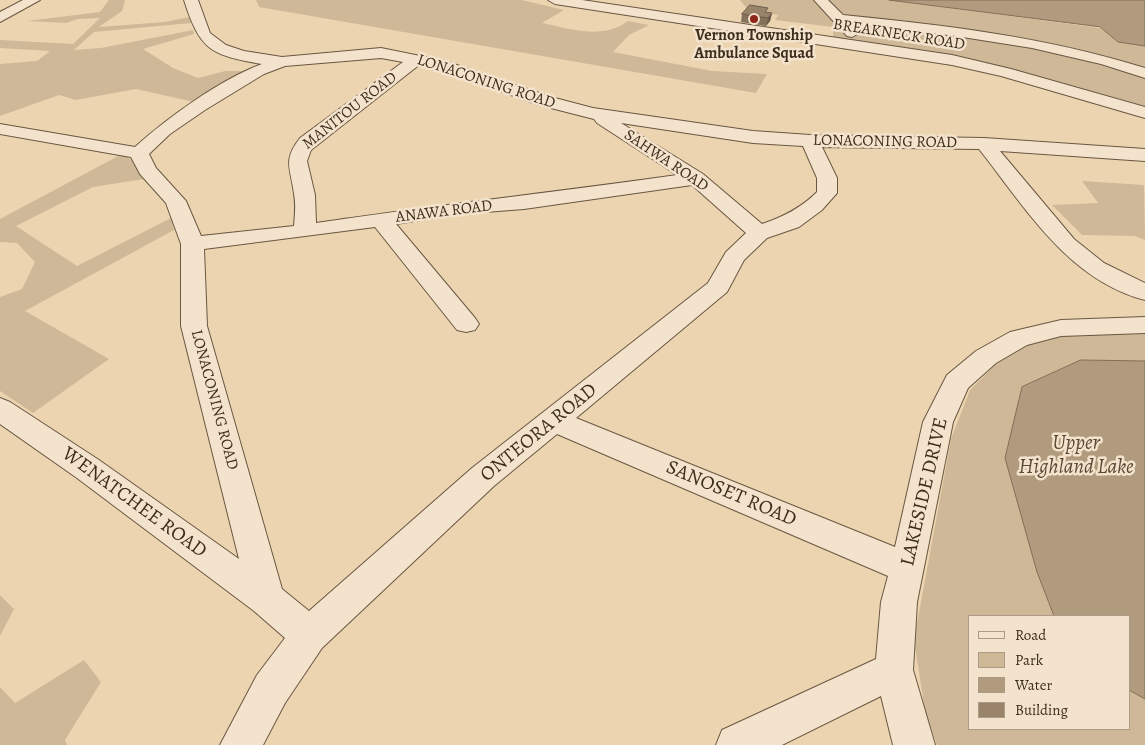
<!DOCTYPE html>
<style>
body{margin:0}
#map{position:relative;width:1145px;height:745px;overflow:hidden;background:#edd4b1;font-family:Alegreya,serif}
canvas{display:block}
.legend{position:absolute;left:968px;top:615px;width:162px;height:115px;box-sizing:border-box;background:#f3e3cc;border:1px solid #aa9a86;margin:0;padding:6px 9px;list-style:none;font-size:15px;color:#3d2d1c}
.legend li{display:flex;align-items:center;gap:10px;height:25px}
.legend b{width:25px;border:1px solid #aa9a86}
</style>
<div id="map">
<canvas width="1145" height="745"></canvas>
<ul class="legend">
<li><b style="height:6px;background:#f3e3cc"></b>Road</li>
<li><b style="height:14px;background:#cfb898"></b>Park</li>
<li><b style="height:14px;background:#b19b7e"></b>Water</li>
<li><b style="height:14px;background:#998469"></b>Building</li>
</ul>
</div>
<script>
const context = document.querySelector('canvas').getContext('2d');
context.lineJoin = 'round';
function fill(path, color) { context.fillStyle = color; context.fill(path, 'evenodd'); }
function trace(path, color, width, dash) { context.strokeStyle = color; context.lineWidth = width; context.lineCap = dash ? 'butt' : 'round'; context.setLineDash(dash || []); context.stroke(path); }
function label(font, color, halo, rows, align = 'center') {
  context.font = font + ' Alegreya,serif'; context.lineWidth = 5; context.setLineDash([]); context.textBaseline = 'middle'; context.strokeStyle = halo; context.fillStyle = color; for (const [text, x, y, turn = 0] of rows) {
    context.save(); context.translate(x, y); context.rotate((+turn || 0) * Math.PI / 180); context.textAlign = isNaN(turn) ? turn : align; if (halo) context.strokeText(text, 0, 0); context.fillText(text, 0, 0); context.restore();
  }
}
const green = new Path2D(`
 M109,0H125L122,11L99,27L165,22L189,17L191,23L94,32L74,50L101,48L193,30L194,34L143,49L173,68L198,78L225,71H251L194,102L136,89L76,100L59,95L0,116V64L37,61L50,51L0,48V40L73,44L100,18L78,19L66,23L27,21L100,12Z
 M256,0H522L564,10L542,23C571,29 603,40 628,21L649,25L629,35L613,52L712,71L767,74L756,93L259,7Z
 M740,0H889L1100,28L1118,42L1145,46V110L1051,81L833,37V27L775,20L778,15L749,11Z
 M122,154L133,161L144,179L93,187L16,226L77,266L171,218L174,230L25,311L109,359L33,413L0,391V297L22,289L35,262L17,243L0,242V219Z
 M1082,181L1144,185L1145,240L1135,236L1082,235L1052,205L1098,203Z
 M1145,331V361L1081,360L1037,572L1054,616H969V729H1129V690L1145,699V745H937L925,711L914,640L951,439L970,390L1003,357L1029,343L1070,334Z
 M0,595L14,609L0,636Z
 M84,660L101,682L65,740L67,745H0V687L15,703Z`);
const water = new Path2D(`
 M889,0H1145V46L1118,42L1100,27Z
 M1081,360L1145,361V699L1129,690V616H1054L1037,572L1005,458L1022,387Z`);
const minor = new Path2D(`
 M23,0H40L0,22V12Z
 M184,0H198L210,33L226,45L244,51L282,57L381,48L445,61L551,97L593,108L753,131L810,135L984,138L1145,149V161L1000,151L1074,239L1104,263L1145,283V300C1068,280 1025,207 979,149L822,147L837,178V193L822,210L799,227L767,238L744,260L727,292L576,418L895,547L923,422L947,375L976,351L1010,332L1061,320L1145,317V333L1061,336L1027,345L996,363L968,388L953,422L917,602L913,670L935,745H893L881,696L782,745H716L722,730L876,659L881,602L888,576L557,434L494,486L322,648L285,703L263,745H220L257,675L285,638L254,611L77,478L0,424V398L10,402L99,460L239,559L181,326V244L166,203L140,174L131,157L0,134V124L135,147C167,118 221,79 262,64C210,55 200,50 184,0ZM381,58L403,62L300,138C282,161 291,168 294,194C296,204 295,215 294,226L201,236L186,201L156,168L149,154L170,134L205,110L264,74L285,66ZM419,65L435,68L539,105L594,119L597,123L677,175C557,192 436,205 316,223L315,195L307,161L311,150ZM621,123L753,143L803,146L817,178V192C801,208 783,217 762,224L703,174ZM692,185L746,233L726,252L708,283L472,468L309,611L282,589L207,326L204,249L375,227L457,330L466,332L475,330L479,324L475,318L396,224L459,214L524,209Z
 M548,0H582L952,55L1011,69L1145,107V118L1001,76L952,65L555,4Z
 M814,0H828L843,15C945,25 1046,37 1145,68V78L1101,64L1032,48L956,36L852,24L859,33L852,37L847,36Z`);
const wall = new Path2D(`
 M772,13L770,21L766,26L741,22L742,14Z`);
const shadedWall = new Path2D(`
 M772,13L770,21L766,26L768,18Z`);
const building = new Path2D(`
 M750,5L768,8L765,12L772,13L768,18L742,14Z`);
const markers = [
 [754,19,5,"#8f2418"]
];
const farStreetnames = [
 ["BREAKNECK ROAD",899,35,9],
 ["LONACONING ROAD",486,82,18],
 ["MANITOU ROAD",350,111,-38],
 ["LONACONING ROAD",885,142,1],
 ["SAHWA ROAD",666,161,34],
 ["ANAWA ROAD",444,212,-7],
 ["LONACONING ROAD",214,400,75]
];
const farPoinames = [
 ["Vernon Township",754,36],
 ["Ambulance Squad",754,54]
];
const streetNames = [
 ["ONTEORA ROAD",539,433,-39],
 ["LAKESIDE DRIVE",925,492,-77],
 ["SANOSET ROAD",731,494,23],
 ["WENATCHEE ROAD",134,503,36]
];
const waterNames = [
 ["Upper",1076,444],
 ["Highland Lake",1076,468]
];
fill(green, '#cfb898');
fill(water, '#b19b7e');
trace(water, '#836f57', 1);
trace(minor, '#695741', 2);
fill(minor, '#f3e3cc');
fill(wall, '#84725a');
fill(shadedWall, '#6b5c4a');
fill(building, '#998469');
trace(building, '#6b5c4a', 1);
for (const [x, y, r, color] of markers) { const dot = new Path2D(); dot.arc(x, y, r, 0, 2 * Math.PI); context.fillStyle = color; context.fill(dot); trace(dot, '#f3e3cc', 2); }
label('16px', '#3d2d1c', '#f3e3cc', farStreetnames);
label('bold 16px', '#3d2d1c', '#f3e3cc', farPoinames);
label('20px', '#3d2d1c', '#f3e3cc', streetNames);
label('italic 21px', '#5a4834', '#f3e3cc', waterNames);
</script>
